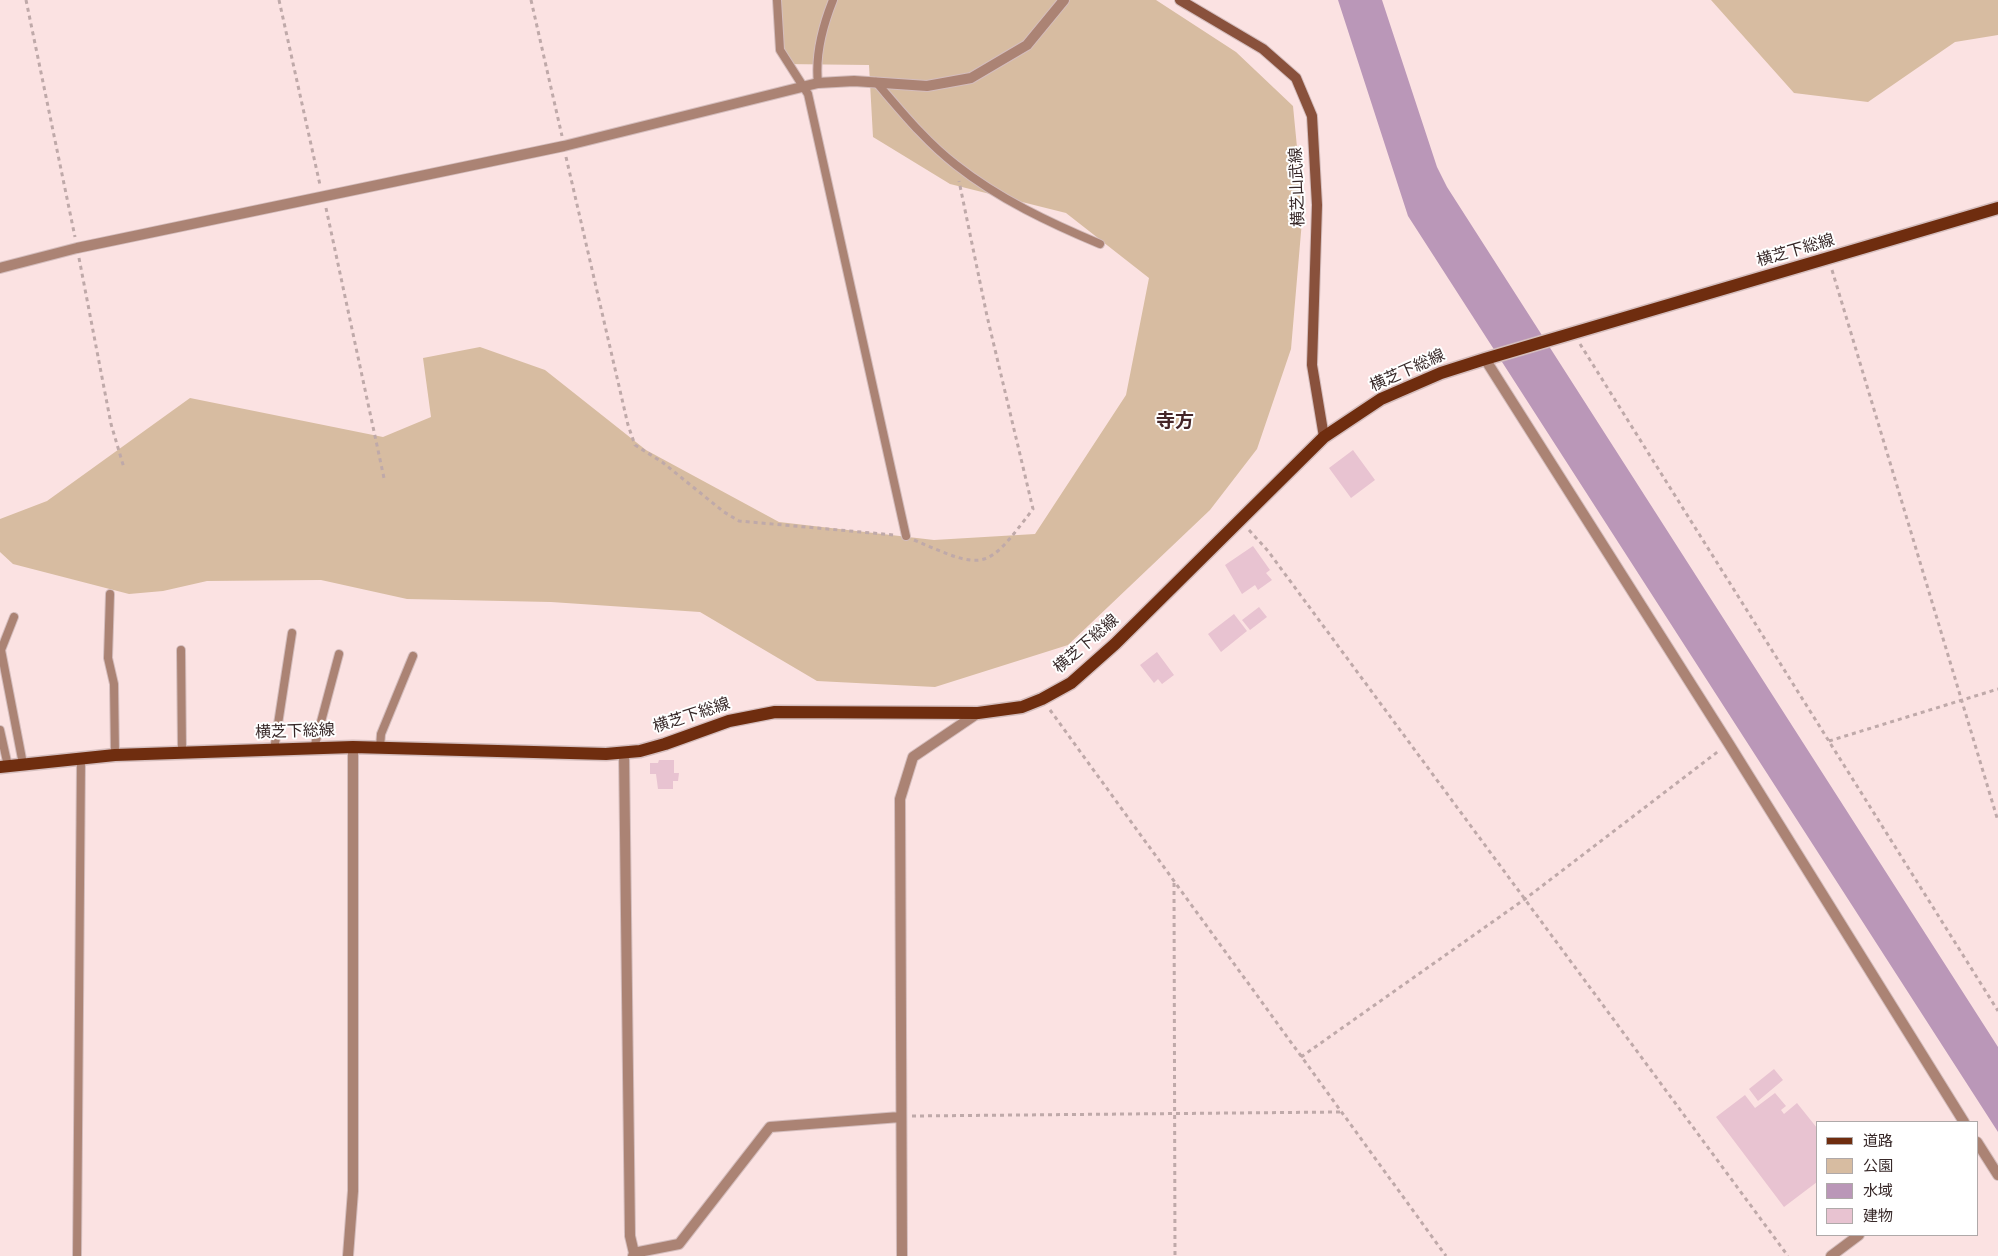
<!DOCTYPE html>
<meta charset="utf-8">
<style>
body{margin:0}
#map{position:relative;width:1998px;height:1256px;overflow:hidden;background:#fbe2e2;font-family:Overpass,"Noto Sans JP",sans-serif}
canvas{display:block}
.legend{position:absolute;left:1816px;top:1121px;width:162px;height:115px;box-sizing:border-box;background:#fff;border:1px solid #afa9a9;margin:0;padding:6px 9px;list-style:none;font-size:15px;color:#382929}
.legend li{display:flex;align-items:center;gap:10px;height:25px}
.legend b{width:25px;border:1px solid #afa9a9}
</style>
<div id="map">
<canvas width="1998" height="1256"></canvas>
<ul class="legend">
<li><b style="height:6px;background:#6f2d0f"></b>道路</li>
<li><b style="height:14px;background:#d7bca1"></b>公園</li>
<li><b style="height:14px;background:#ba97b8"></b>水域</li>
<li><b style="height:14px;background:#e8c3d1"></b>建物</li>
</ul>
</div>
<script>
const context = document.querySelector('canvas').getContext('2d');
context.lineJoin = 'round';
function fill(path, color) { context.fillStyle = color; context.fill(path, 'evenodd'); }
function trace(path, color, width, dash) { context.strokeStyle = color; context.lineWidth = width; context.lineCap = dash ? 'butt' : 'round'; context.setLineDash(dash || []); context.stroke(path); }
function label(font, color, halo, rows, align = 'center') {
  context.font = font + ' Overpass,"Noto Sans JP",sans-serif'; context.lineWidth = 4; context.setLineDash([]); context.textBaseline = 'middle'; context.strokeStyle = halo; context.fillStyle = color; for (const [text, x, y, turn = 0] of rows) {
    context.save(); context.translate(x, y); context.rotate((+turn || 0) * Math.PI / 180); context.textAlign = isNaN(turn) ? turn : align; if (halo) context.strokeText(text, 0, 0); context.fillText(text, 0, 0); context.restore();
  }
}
const green = new Path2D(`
 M774,0H1156L1236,52L1293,106L1303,209L1291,349L1257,449L1210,510L1068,645L935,687L817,681L700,612L551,602L407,599L321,580L207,581L163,591L129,594L13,564L0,552V519L47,501L190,398L383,437L431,417L423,358L480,347L545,370L646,450L779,522L934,540L1035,534L1126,395L1149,278L1066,213L950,184L873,137L869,65L783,64Z
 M1711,0H1998V35L1955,42L1868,102L1794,93Z`);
const water = new Path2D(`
 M1338,0H1382L1437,167L1447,187L1998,1047V1132L1408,216Z`);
const building = new Path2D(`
 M1353,450L1375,480L1351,498L1329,468Z
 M1253,546L1270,570L1266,573L1272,580L1258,590L1255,585L1242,594L1225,565Z
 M1259,607L1267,617L1250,630L1242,620Z
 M1234,614L1247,631L1221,652L1208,634Z
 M1157,652L1174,675L1162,684L1158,679L1154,683L1140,665Z
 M659,760H674V773H679L678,781H673V789H658L656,774H650V763H658Z
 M1774,1069L1783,1080L1758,1101L1749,1089Z
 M1775,1093L1786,1106L1781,1110L1784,1114L1797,1103L1817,1128V1182L1784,1207L1716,1117L1745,1095L1755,1108Z`);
const path = new Path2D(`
 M26,0L75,237
 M279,0L320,185
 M531,0L562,136
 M566,157L628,425L635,445L662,462L724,512L739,521L894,535
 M326,208L384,478
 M79,258L111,424L124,468
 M1832,270L1998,821
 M1580,344L1998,1011
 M1249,530L1268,551L1788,1256
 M914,540C986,571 986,571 1033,509L987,316L959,181
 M1050,710L1446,1256
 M1829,741L1998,689
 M1174,883L1175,1256
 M1301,1057L1525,899L1720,750
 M912,1116L1340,1112`);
const lane = new Path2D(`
 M777,0L780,50L808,94L906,536
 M876,82C901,111 926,142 956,165C999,199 1050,223 1100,244
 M818,83C815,56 823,25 833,0
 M110,594L108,658L114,684L115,755
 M14,617L1,650L23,764
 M181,650L182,753
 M0,730L8,766
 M314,748L339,654
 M380,748L381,734L413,656
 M274,750L292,633
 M77,1256L81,759`);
const street = new Path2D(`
 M0,268L77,248L564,146L818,83L854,81L927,86L971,78L1027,45L1064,0
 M1485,359L1729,744L1964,1122
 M624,752L630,1236L634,1253
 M1977,1142L1998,1175
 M348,1256L353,1191V747
 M633,1256L634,1253L679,1244L770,1127L900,1117
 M902,1256L900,799L913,757L978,713
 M1831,1256L1859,1235`);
const secondary = new Path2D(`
 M1180,0L1263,49L1296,78L1312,116L1317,205L1312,365L1324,437`);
const primary = new Path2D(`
 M0,767L115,755L353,747L606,754L640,751L665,744L729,721L775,712L978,713L1022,707L1042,699L1071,683L1115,644L1324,437L1381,399L1441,373L1485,359L1998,208`);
const streetNames = [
 ["横芝山武線",1299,187,-92],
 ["横芝下総線",1796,252,-16],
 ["横芝下総線",1408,372,-24],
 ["横芝下総線",1087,645,-41],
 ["横芝下総線",692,717,-18],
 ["横芝下総線",295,733,-2]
];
const quarterNames = [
 ["寺方",1175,423]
];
fill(green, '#d7bca1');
fill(water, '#ba97b8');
fill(building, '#e8c3d1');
trace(lane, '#d4bdbd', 10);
trace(street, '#d4bdbd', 12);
trace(secondary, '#d4bdbd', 12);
trace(primary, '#d4bdbd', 15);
trace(path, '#bfa9a9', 3, [4, 4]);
trace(lane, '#ab8374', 8);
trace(street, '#ab8374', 10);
trace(secondary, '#89513c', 10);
trace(primary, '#6f2d0f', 12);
label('16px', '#382929', '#fff', streetNames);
label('bold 19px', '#442527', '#fff', quarterNames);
</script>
